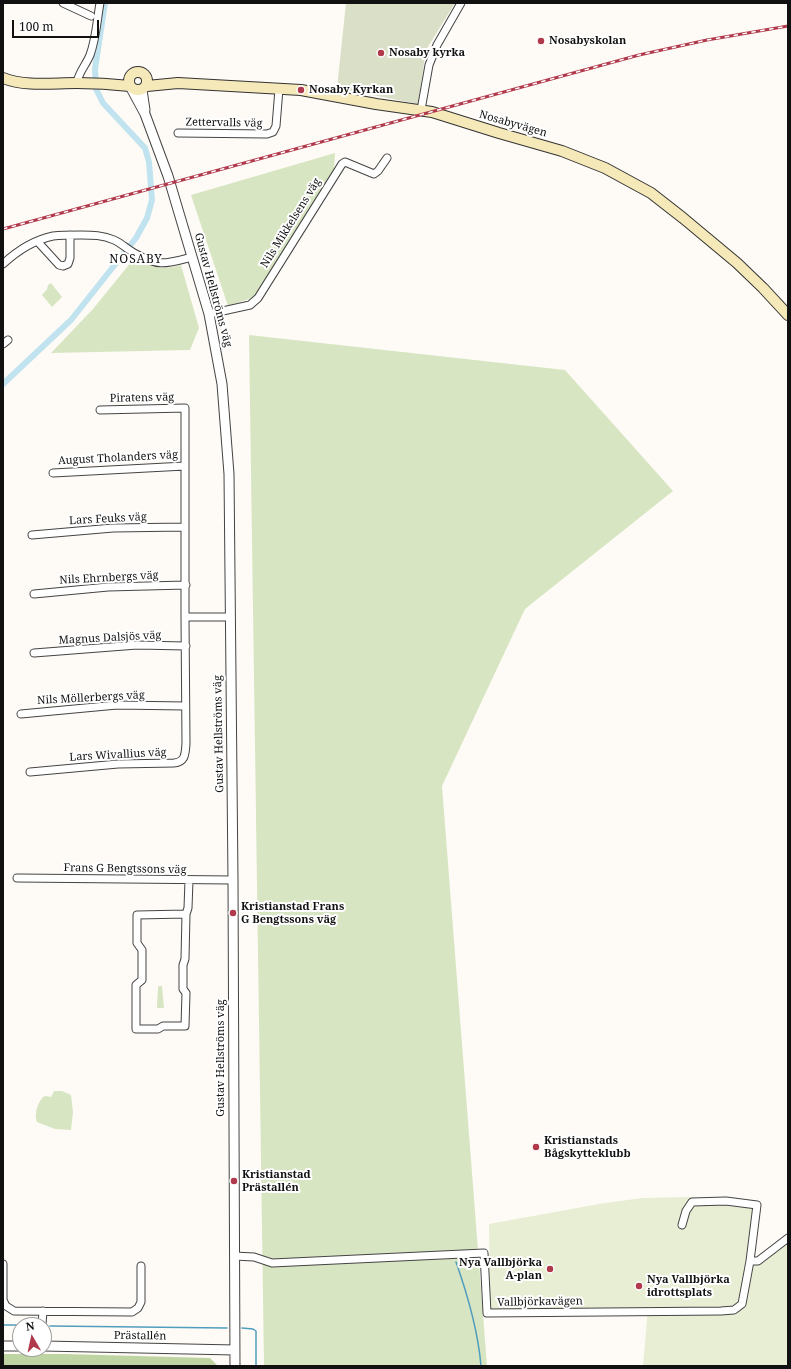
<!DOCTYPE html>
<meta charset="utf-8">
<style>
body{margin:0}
#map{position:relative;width:791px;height:1369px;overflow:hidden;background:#fefbf6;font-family:"Noto Serif",serif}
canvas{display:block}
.frame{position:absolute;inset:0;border:4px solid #111;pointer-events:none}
.north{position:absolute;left:12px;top:1317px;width:40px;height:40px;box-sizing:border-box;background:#fff;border:1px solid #a0a0a0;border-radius:50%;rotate:351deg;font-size:11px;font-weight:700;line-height:16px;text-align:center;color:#111}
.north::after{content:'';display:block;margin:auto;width:14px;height:18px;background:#b0394c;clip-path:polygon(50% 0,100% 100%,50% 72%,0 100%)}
.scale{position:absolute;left:12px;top:20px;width:87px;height:18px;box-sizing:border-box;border:2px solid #111;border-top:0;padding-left:5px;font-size:12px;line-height:14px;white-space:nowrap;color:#111;-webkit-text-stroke:3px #fff;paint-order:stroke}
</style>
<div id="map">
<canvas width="791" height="1369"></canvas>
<div class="frame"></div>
<div class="north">N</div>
<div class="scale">100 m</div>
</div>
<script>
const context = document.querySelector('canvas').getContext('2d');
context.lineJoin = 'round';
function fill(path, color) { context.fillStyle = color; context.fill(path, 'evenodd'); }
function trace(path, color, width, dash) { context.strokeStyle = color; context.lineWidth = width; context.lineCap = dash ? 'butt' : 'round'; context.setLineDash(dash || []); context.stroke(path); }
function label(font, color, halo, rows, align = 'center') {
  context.font = font + ' "Noto Serif",serif'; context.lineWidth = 4; context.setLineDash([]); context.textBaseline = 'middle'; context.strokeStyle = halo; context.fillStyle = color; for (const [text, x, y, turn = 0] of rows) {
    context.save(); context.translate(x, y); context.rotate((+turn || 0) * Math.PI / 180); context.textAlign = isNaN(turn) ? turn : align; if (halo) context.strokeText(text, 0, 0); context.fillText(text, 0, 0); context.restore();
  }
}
const green = new Path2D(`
 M335,153L334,170L255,297L228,306L191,195Z
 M136,256C154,268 160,270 181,265L199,328L190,350L51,353L93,309Z
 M51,283L62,297L52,307L42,295L47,289L48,285Z
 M249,335L565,370L673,491L525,609L442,786L487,1366H264Z
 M159,986H162L164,1008H157V1006L158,987Z
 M54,1091H62L71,1095L73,1112L71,1130L55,1129L37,1122C34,1114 37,1104 43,1097L46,1096L51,1097Z`);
const forest = new Path2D(`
 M3,1354H64L210,1358L218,1366H3Z`);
const cemetery = new Path2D(`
 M346,3H455L426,50L418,104L337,88Z`);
const pitch = new Path2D(`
 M687,1197L754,1201L745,1265H755L788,1241V1366H643L648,1308L490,1309L489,1224L599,1204L642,1198Z`);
const stream = new Path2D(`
 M456,1262C468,1296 478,1330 481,1366
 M3,1325H20
 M50,1326L227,1328
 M242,1328L253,1329L256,1331V1366`);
const canal = new Path2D(`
 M3,384L71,320L136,238L147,218L152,200L149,162L145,148L103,103L96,89L95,69L105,3`);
const minor = new Path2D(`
 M63,3L91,16
 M77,83C78,73 86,65 90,55C96,39 97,20 100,3
 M421,110L429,65L437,45L461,3
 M178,133L267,134L273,132L276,126L279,89
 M38,242L59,265L63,266L68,264L70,258V235
 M3,264C17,251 34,240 53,236C62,235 72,235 81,235C92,235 103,235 114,240C121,243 127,249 134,253C159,267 165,264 192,257
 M209,314L250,305L258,298L342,164L345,162L374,174L378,171L387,158
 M3,344L8,340
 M100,410L185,408V617
 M53,473L185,466
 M32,535L113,528L185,527
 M34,594L108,587L186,585
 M34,653L137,645L186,646
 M21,714L117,705L185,706
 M30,772L118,764L174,763C186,762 185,753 186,744L185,617H230
 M17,878L233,880
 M186,914L137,915V943L142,950V980L136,985V1029H158L163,1026H185L186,993L183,989V965L185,959L186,914L188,908L189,880
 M234,1256L254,1257L272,1263L484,1253L487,1313L721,1311L734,1310L742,1304L750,1261L757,1205L726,1201L692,1202L686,1211L682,1225
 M750,1261H758L788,1238
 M3,1264V1300L6,1306L14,1311L132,1312L138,1308L141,1302V1266
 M42,1325L43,1311`);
const tertiary = new Path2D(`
 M131,88L145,114L168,176L209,314L222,384L229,474L233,880L235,1366
 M142,90L145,110
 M3,1346H20
 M44,1346L235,1350`);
const secondary = new Path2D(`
 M129 81a9 9 0 1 1 18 0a9 9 0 1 1-18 0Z
 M3,78C26,87 52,83 77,83C95,83 112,84 130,86
 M147,86L178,83L301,90L376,104L432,112L499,133L562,151L605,168L651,193L683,218L737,263L763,288L788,315`);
const rail = new Path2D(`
 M3,229L639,55L707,40L788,26`);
const markers = [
 [541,41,4,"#b0394c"],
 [381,53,4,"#b0394c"],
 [301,90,4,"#b0394c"],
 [233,913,4,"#b0394c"],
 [536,1147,4,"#b0394c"],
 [234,1181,4,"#b0394c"],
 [550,1269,4,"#b0394c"],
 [639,1286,4,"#b0394c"]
];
const poiNames = [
 ["Nosabyskolan",549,41],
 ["Nosaby kyrka",389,53],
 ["Nosaby Kyrkan",309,90],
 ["Kristianstad Frans",241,907],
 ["G Bengtssons väg",241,920],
 ["Kristianstads",544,1141],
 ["Bågskytteklubb",544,1154],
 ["Kristianstad",242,1175],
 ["Prästallén",242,1188],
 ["Nya Vallbjörka",542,1263,"right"],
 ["A-plan",542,1276,"right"],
 ["Nya Vallbjörka",647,1280],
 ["idrottsplats",647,1293]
];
const streetNames = [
 ["Zettervalls väg",224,123,1],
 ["Nosabyvägen",513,124,16],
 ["Nils Mikkelsens väg",291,223,-58],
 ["Gustav Hellströms väg",213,290,75],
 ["Piratens väg",142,398,-1],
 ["August Tholanders väg",118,458,-3],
 ["Lars Feuks väg",108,519,-3],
 ["Nils Ehrnbergs väg",109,578,-3],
 ["Magnus Dalsjös väg",110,638,-3],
 ["Nils Möllerbergs väg",91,698,-3],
 ["Gustav Hellströms väg",219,734,-91],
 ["Lars Wivallius väg",118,755,-3],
 ["Frans G Bengtssons väg",125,869,1],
 ["Gustav Hellströms väg",221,1058,-90],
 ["Vallbjörkavägen",540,1302,-1],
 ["Prästallén",140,1336,1]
];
const neighbourhoodNames = [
 ["NOSABY",136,260]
];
fill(green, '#d8e5c2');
fill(forest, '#bfd4a3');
fill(cemetery, '#dadfc7');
fill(pitch, '#e7eed3');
trace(stream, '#509ebd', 1.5);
trace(canal, '#c0e3ef', 6);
trace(minor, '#444', 9);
trace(tertiary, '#444', 11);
trace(secondary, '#333', 12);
trace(minor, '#fff', 7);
trace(tertiary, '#fff', 9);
trace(secondary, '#f5e8b9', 10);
trace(rail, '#b0394c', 3);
trace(rail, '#fff', 1.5, [4.5]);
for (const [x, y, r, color] of markers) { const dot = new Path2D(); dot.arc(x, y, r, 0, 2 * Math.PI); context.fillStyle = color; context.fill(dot); trace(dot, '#fff', 1.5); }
label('bold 11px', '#111', '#fff', poiNames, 'left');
label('11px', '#111', '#fff', streetNames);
context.letterSpacing = '1px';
label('12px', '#111', '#fff', neighbourhoodNames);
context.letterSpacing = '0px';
</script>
